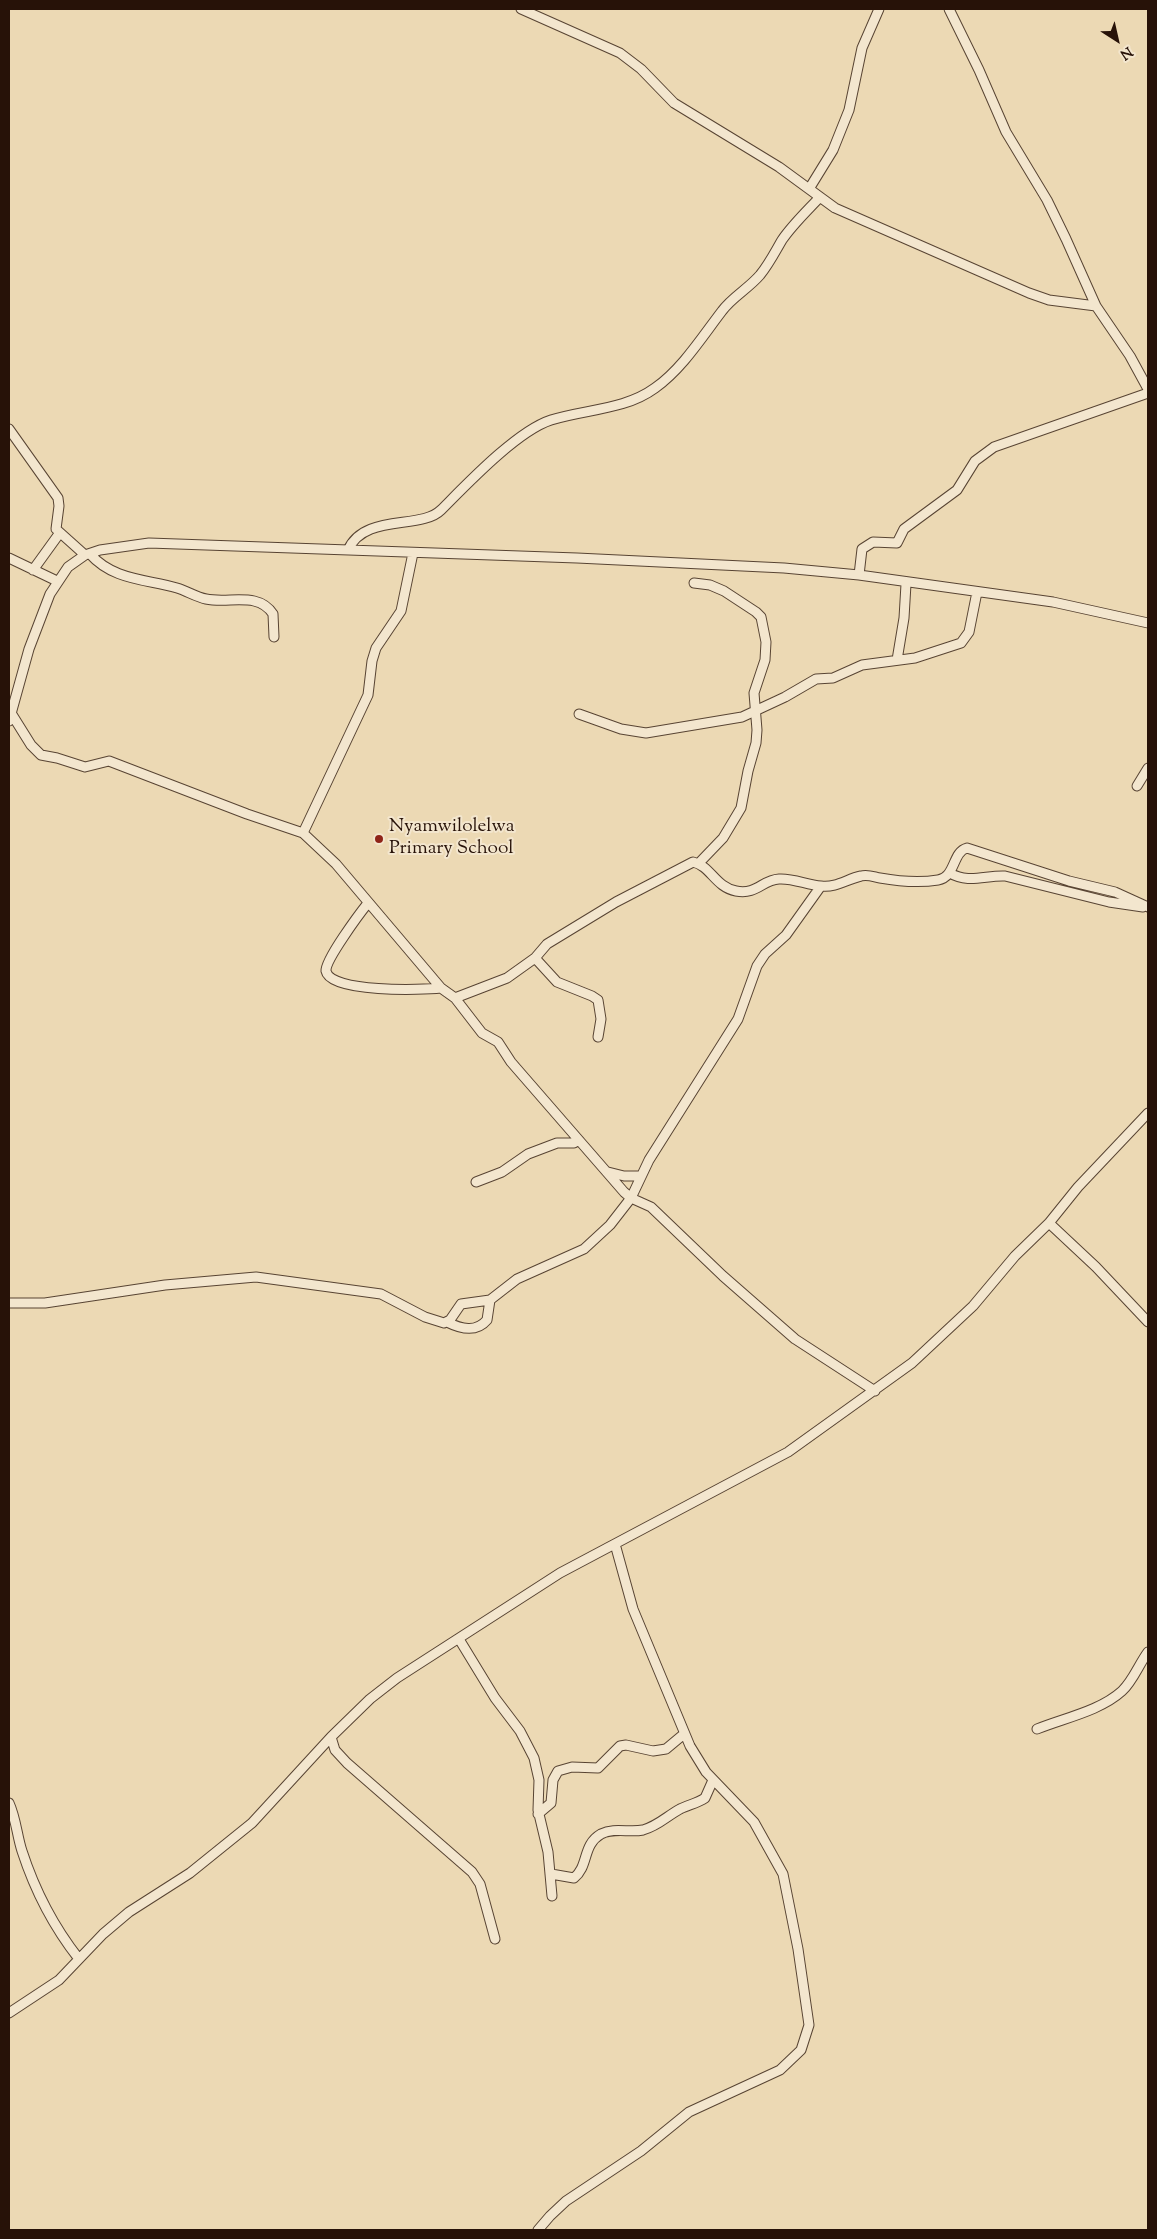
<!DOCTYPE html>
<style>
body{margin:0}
#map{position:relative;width:1157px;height:2239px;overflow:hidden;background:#ecd9b4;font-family:"Sorts Mill Goudy",serif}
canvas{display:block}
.frame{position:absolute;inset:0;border:10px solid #271208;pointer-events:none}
.north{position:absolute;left:1092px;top:15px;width:50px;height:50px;-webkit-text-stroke:4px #f3e6ce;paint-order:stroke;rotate:145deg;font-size:14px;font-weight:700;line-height:20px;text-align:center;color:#271208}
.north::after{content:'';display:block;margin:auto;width:18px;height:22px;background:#271208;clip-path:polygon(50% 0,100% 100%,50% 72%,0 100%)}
</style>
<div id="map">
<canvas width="1157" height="2239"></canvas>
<div class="frame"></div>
<div class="north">N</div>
</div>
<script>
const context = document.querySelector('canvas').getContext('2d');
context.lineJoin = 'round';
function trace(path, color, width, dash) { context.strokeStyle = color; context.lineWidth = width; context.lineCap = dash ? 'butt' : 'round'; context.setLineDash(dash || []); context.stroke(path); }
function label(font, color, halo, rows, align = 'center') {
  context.font = font + ' "Sorts Mill Goudy",serif'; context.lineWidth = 4; context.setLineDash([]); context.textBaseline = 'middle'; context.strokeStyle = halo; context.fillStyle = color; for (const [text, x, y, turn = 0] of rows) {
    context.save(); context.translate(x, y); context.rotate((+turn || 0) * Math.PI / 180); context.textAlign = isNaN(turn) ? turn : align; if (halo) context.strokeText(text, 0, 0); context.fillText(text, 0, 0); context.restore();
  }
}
const minor = new Path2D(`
 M521,9L620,53L641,69L674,103L779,167L835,208L1029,293L1049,300L1096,306
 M949,9L979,70L1006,132L1047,200L1066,239L1096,306L1130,356L1148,389
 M809,189L833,150L849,110L862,48L879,9
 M9,429L58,498L59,506L56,529L85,555
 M348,550C364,513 421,530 441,510C467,484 517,431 551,420C586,409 625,410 655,388C682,369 702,337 722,311C732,297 748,289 760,275C769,264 775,252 782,240C793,224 807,211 820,197
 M90,554C113,580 145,579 177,588C187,591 196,597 206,599C229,604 258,591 273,614L274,637
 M9,558L57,581
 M33,570L59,534
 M859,575L862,549L873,542L897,543L904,529L957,490L975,461L994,447L1148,393
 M694,583L710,585L724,591L756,612L761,617L766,642L765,660L754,693L757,730L756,743L748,771L741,808L723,838L699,863
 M897,660L904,618L906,584
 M11,713L31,745L41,755L57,758L85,767L109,761L247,814L303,833L336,864L441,988L455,998L482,1033L498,1042L511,1062L624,1192L631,1198L651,1207L723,1276L795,1339L875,1391
 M579,714L621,729L646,733L742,717L785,697L816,679L833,678L862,665L915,658L961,643L969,632L977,592
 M9,721L29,649L50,594L68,567L85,555L100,550L149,543L577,558L784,568L859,575L1053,602L1148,623
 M1137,786L1148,768
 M303,833L368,695L372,661L376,648L401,611L413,553
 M950,873C968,884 986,875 1005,876L1109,902L1143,907
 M368,903C360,913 325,960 326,971C330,993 423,990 441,988
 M535,958L557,982L592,996L598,1000L601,1019L598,1037
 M455,998L507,978L535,958L547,944L616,902L693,862C711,866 715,887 736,891C757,895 762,880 779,879C793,878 807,885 821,886C836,888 847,879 861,876C868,874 874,877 880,878C897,881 920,883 938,880C956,877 952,852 967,848L1069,881L1115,892L1148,907
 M608,1172L624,1176H640
 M476,1182L502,1172L528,1154L557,1143H574L579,1140
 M1049,1223L1096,1267L1148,1322
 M9,1303H45L165,1285L256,1277L381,1294L425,1317L444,1323L450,1320L461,1304L490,1300L517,1279L584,1249L610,1225L631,1198L649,1160L738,1019L757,966L765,954L786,935L821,886
 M447,1322C461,1329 476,1333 487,1320L490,1300
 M459,1639L495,1698L520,1731L534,1758L539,1780L538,1810L548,1852L552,1896
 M1037,1729C1064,1718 1100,1711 1122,1691C1133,1681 1139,1664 1148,1652
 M331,1737L335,1750L347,1763L472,1872L480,1884L495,1939
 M9,1803C16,1818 17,1836 22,1851C35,1891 53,1926 79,1959
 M538,1814L551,1803L553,1780L558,1771L572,1767L598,1768L620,1746L626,1745L653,1751L666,1749L684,1734
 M551,1874L574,1878C589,1866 582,1845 601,1834C615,1827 629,1833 643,1830C658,1826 667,1816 680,1809C688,1805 698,1803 705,1798L713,1780
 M9,2013L59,1980L103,1934L129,1912L190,1873L252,1823L331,1737L370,1699L397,1678L560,1573L788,1452L912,1363L973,1306L1015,1256L1049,1223L1078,1187L1148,1113
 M538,2230L550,2216L566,2201L641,2151L689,2112L780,2070L801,2050L809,2025L798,1949L783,1874L754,1822L706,1772L690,1746L633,1609L615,1544`);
const markers = [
 [379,839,5,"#8f2418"]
];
const poiNames = [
 ["Nyamwilolelwa",389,828],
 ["Primary School",389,850]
];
trace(minor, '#584433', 11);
trace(minor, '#f3e6ce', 9);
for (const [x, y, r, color] of markers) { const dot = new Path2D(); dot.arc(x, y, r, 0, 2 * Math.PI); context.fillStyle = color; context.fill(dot); trace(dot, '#f3e6ce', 2); }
label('19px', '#271208', '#f3e6ce', poiNames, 'left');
</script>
